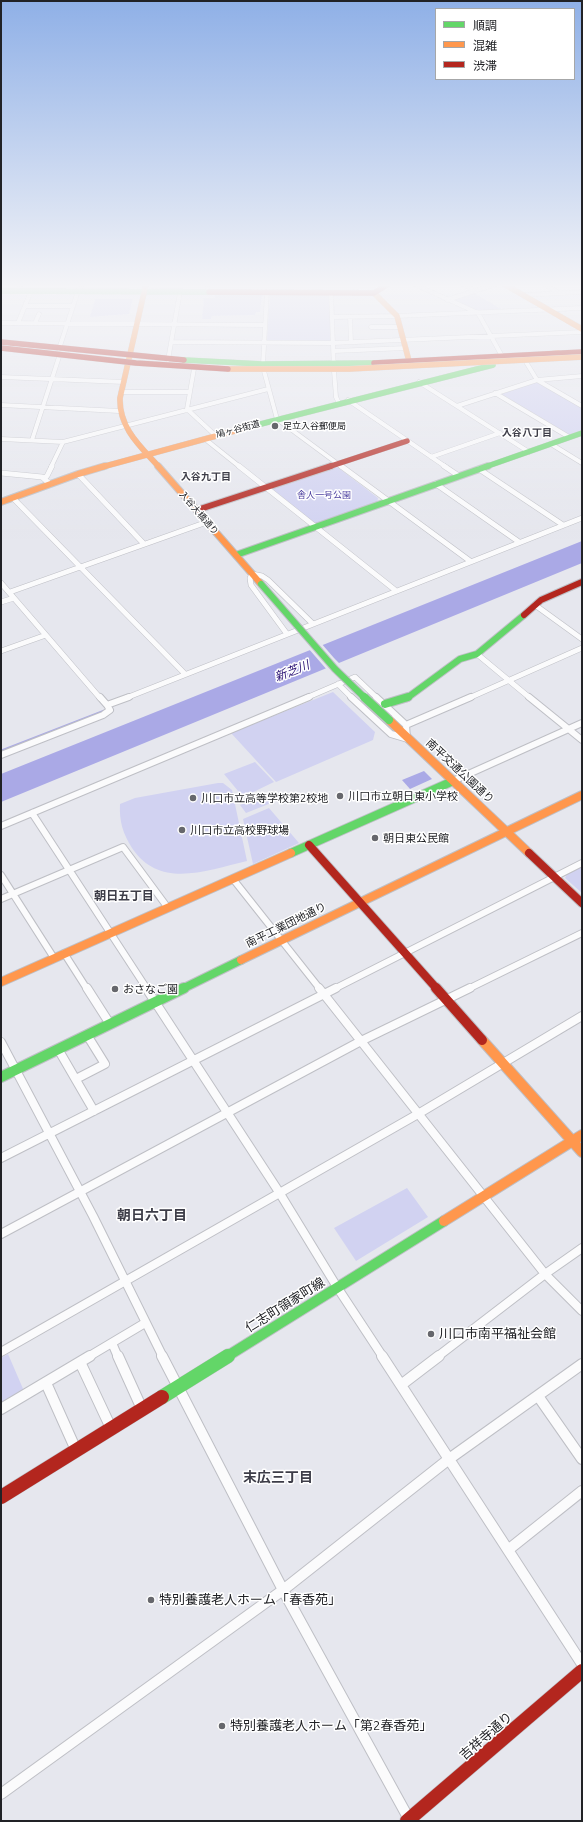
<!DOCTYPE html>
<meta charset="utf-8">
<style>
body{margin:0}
#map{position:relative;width:583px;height:1822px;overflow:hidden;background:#e6e7ee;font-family:Ubuntu,"Noto Sans JP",sans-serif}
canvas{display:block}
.frame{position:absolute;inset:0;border:2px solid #212226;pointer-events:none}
.legend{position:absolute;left:435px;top:8px;width:140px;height:72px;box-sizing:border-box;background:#fff;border:1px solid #a6a7a8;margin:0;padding:5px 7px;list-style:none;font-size:12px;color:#212226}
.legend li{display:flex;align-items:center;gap:8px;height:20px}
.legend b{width:20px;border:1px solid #a6a7a8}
</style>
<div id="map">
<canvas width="583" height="1822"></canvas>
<div class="frame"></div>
<ul class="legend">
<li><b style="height:5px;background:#63d668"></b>順調</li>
<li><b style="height:5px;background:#ff974d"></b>混雑</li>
<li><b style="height:5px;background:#b3261e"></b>渋滞</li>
</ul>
</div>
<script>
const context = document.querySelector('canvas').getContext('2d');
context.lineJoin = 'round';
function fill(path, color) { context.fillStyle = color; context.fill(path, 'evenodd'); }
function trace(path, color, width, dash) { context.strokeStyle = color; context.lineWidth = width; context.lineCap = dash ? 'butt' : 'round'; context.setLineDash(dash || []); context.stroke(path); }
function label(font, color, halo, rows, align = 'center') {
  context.font = font + ' Ubuntu,"Noto Sans JP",sans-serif'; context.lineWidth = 3; context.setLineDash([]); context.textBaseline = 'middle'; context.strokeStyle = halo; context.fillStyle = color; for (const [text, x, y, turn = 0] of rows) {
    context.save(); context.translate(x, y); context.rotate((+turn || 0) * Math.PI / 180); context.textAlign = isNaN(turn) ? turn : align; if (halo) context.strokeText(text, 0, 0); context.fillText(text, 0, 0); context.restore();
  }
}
const green = new Path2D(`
 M474,293L503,310L478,311L453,300Z
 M262,294L260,312H256L255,315L212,316L211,319H202L204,298H215V295Z
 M270,294H330V341H269L267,340Z
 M95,299H133L129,314L90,317Z
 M534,382L538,383L582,408V430L572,434H568L501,394Z
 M336,466L378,498L377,503L318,523H314L273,490L274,487Z
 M333,692L375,732L373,740L276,782L231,733Z
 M255,762L274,782L243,797L224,774Z
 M218,783H223L232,790L247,861C207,870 160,890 132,848C123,834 119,821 120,804L135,798Z
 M264,796L271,803L246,813L240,805Z
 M269,808L299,843L253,864L243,819Z
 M582,866V893L565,878L567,874Z
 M407,1188L428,1217L356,1261L334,1228Z
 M8,1354L24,1391L1,1404V1358Z`);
const water = new Path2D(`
 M582,541V563L1,802V774Z
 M424,771L432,779L410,789L402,780Z`);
const pier = new Path2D(`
 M321,643L334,658L341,665L328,671L308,648Z`);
const stream = new Path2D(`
 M1,751L104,711`);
const streetFar4 = new Path2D(`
 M414,284L478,313L502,356
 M462,284L476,291
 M544,284L559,293
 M17,291L21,284
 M207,292L208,284
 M331,292L334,371L336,397L339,403
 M524,295L582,292
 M447,300L496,284
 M25,306H73
 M332,317L397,316L582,308
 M350,317L351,342
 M1,323L265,325
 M18,323L31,291
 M35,323L39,314
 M371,327H400
 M172,342L333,343L582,332
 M59,349L78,291L82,284
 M334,351L406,348
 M168,360L180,292
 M526,362L537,380L582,406
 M263,364L267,292
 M194,369L187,409L216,436
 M264,371L277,419L342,467
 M1,377L124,382
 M419,382L529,452
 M121,392H190
 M495,393L569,437
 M348,400L446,467
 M1,405L119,411
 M457,406L537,380L582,376
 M1,439L63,442L268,389
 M205,439L240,467
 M32,440L59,357
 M551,444L582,463
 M431,457L500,433
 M51,467L63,442`);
const streetFar3 = new Path2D(`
 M239,466L395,590
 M341,466L470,561
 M444,466L459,476
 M479,469L563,525
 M1,473L42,477L50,484
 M78,474L144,544
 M44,478L47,476L52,466
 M436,484L519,542
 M13,498L184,673
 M1,583L100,698
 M10,592L207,522
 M1,602L14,598
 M535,605L582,639
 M287,634L251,585L250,578L252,574L262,576L268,580L313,624
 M1,651L46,635
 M477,654L530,698
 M338,684L352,698
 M126,698L582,518
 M306,698L355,677L377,698
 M469,698L582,648`);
const streetFar2 = new Path2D(`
 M100,697L107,705
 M351,697L391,734L408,739
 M376,697L406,725L407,738
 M529,697L582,740
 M406,725L471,697
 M1,755L103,715L110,710L107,705L129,697
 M453,781L582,723
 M32,813L147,989
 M1,826L309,697
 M1,875L54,958
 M233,879L320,989
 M1,899L123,847L168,908
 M64,953L87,989
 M334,989L582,863
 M468,989L582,933`);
const streetFar1 = new Path2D(`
 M87,988L110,1024
 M146,988L279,1192L337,1287L383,1357
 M319,988L545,1274L582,1311
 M1,1042L93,1216L163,1357
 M58,1049L94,1111
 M76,1079L105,1064L87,1035
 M1,1158L336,988
 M1,1234L361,1041L470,988
 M112,1343L118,1357
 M1,1352L418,1114L582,1016
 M88,1357L145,1323
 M437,1357L545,1274L582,1248`);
const street = new Path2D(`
 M118,1356L142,1409
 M162,1356L283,1590L410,1821
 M382,1356L582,1664
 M80,1362L111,1428
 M46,1383L76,1450
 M401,1385L439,1356
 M538,1396L582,1459
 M1,1409L90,1356
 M508,1550L582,1491
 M1,1794L283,1590L449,1459L582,1364`);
const fastFar4 = new Path2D(`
 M1,291L209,292
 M184,360L262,364L374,363
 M249,427L493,365
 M485,467L582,433`);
const fastFar3 = new Path2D(`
 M236,555L488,466
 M407,698L460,659L477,654L524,615`);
const fastFar2 = new Path2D(`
 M385,704L408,697
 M291,853L453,781
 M182,989L241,960`);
const fastFar1 = new Path2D(`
 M1,1077L184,988
 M226,1357L444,1221`);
const fast = new Path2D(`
 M162,1397L228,1356`);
const slowFar3 = new Path2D(`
 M146,284L120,398C119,428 140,446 159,467
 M504,284L582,329
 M374,293L397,316L409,361
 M517,358L558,353
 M102,467L249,427`);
const slowFar2 = new Path2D(`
 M158,466L261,584
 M1,502L78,474L105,466`);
const slowFar1 = new Path2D(`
 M389,720L529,853
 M241,960L582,795
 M1,982L291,853`);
const slow = new Path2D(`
 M482,1040L582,1152
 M444,1221L582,1135`);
const jamFar4 = new Path2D(`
 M209,292L374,293L388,284
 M1,342L184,360
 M374,363L582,352
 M328,467L407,441`);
const jamFar3 = new Path2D(`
 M197,510L331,466
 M524,615L541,600L582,582`);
const jamFar2 = new Path2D(`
 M309,845L437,989
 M529,853L582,903`);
const jamFar1 = new Path2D(`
 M436,988L482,1040`);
const jam = new Path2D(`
 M1,1497L162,1397
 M407,1821L582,1671`);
const fastBridgeFar1 = new Path2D(`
 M261,584L335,669L365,698`);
const fastBridge = new Path2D(`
 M364,697L389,720`);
const slowBridge = new Path2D(`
 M228,369H349L582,357`);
const jamBridge = new Path2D(`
 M1,348L136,363L228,369`);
const markers = [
 [275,426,4,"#66676c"],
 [340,796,4,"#66676c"],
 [193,798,4,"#66676c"],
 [182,830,4,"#66676c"],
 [375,838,4,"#66676c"],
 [115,989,4,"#66676c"],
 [431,1334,4,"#66676c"],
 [151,1600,4,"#66676c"],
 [222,1726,4,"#66676c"]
];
const farPoinames = [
 ["足立入谷郵便局",283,426]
];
const farStreetnames = [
 ["鳩ヶ谷街道",238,429,-15],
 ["入谷大橋通り",199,513,49]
];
const farParknames = [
 ["舎人一号公園",324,495]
];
const farNeighbourhoodnames = [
 ["入谷八丁目",527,433],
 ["入谷九丁目",206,477]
];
const streetNames = [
 ["南平交通公園通り",460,771,43],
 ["南平工業団地通り",286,925,-26]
];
const poiNames = [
 ["川口市立朝日東小学校",348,796],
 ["川口市立高等学校第2校地",201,798],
 ["川口市立高校野球場",190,830],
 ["朝日東公民館",383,838],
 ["おさなご園",123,989]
];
const waterNames = [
 ["新芝川",292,671,-22]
];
const neighbourhoodNames = [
 ["朝日五丁目",124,896]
];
const nearStreetnames = [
 ["仁志町領家町線",285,1305,-32],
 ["吉祥寺通り",486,1736,-41]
];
const nearPoinames = [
 ["川口市南平福祉会館",439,1334],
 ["特別養護老人ホーム「春香苑」",159,1600],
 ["特別養護老人ホーム「第2春香苑」",230,1726]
];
const nearNeighbourhoodnames = [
 ["朝日六丁目",152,1215],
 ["末広三丁目",278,1477]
];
fill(green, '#d1d2f1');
fill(water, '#aaa9e6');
fill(pier, '#e6e7ee');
trace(stream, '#aaa9e6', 2.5);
trace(streetFar4, '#bebfc5', 5);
trace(streetFar3, '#bebfc5', 6);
trace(streetFar2, '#bebfc5', 8);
trace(streetFar1, '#bebfc5', 10);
trace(street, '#bebfc5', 12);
trace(fastFar4, '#bebfc5', 6);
trace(fastFar3, '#bebfc5', 8);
trace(fastFar2, '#bebfc5', 10);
trace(fastFar1, '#bebfc5', 12);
trace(fast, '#bebfc5', 15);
trace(slowFar3, '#bebfc5', 6);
trace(slowFar2, '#bebfc5', 8);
trace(slowFar1, '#bebfc5', 10);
trace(slow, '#bebfc5', 12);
trace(jamFar4, '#bebfc5', 6);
trace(jamFar3, '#bebfc5', 8);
trace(jamFar2, '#bebfc5', 10);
trace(jamFar1, '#bebfc5', 12);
trace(jam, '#bebfc5', 15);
trace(streetFar4, '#fbfbfc', 4);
trace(streetFar3, '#fbfbfc', 5);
trace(streetFar2, '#fbfbfc', 6);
trace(streetFar1, '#fbfbfc', 8);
trace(street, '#fbfbfc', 10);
trace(fastFar4, '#63d668', 5.5);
trace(fastFar3, '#63d668', 6);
trace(fastFar2, '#63d668', 8);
trace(fastFar1, '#63d668', 10);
trace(fast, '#63d668', 14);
trace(slowFar3, '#ff974d', 5.5);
trace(slowFar2, '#ff974d', 6);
trace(slowFar1, '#ff974d', 8);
trace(slow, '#ff974d', 10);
trace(jamFar4, '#b3261e', 5.5);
trace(jamFar3, '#b3261e', 6);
trace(jamFar2, '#b3261e', 8);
trace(jamFar1, '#b3261e', 10);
trace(jam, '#b3261e', 14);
trace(fastBridgeFar1, '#bebfc5', 8, []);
trace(fastBridge, '#bebfc5', 10, []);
trace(slowBridge, '#bebfc5', 6, []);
trace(jamBridge, '#bebfc5', 6, []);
trace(fastBridgeFar1, '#63d668', 6);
trace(fastBridge, '#63d668', 8);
trace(slowBridge, '#ff974d', 5.5);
trace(jamBridge, '#b3261e', 5.5);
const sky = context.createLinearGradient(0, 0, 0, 539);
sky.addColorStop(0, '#8fb0e7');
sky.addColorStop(0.53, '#f4f4f7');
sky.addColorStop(1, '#f4f4f700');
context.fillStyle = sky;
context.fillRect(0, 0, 583, 539);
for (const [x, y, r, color] of markers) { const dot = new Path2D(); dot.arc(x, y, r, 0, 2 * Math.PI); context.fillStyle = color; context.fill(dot); trace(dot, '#fff', 1.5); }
label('9px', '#212226', '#fff', farPoinames, 'left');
label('9px', '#212226', '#fff', farStreetnames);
label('9px', '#4a3d9e', '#fff', farParknames);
label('bold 10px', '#3d3d48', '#fff', farNeighbourhoodnames);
label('11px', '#212226', '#fff', streetNames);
label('11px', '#212226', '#fff', poiNames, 'left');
label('italic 12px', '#2c1475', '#fff', waterNames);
label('bold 12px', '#3d3d48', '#fff', neighbourhoodNames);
label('13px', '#212226', '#fff', nearStreetnames);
label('13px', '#212226', '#fff', nearPoinames, 'left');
label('bold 14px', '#3d3d48', '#fff', nearNeighbourhoodnames);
</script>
